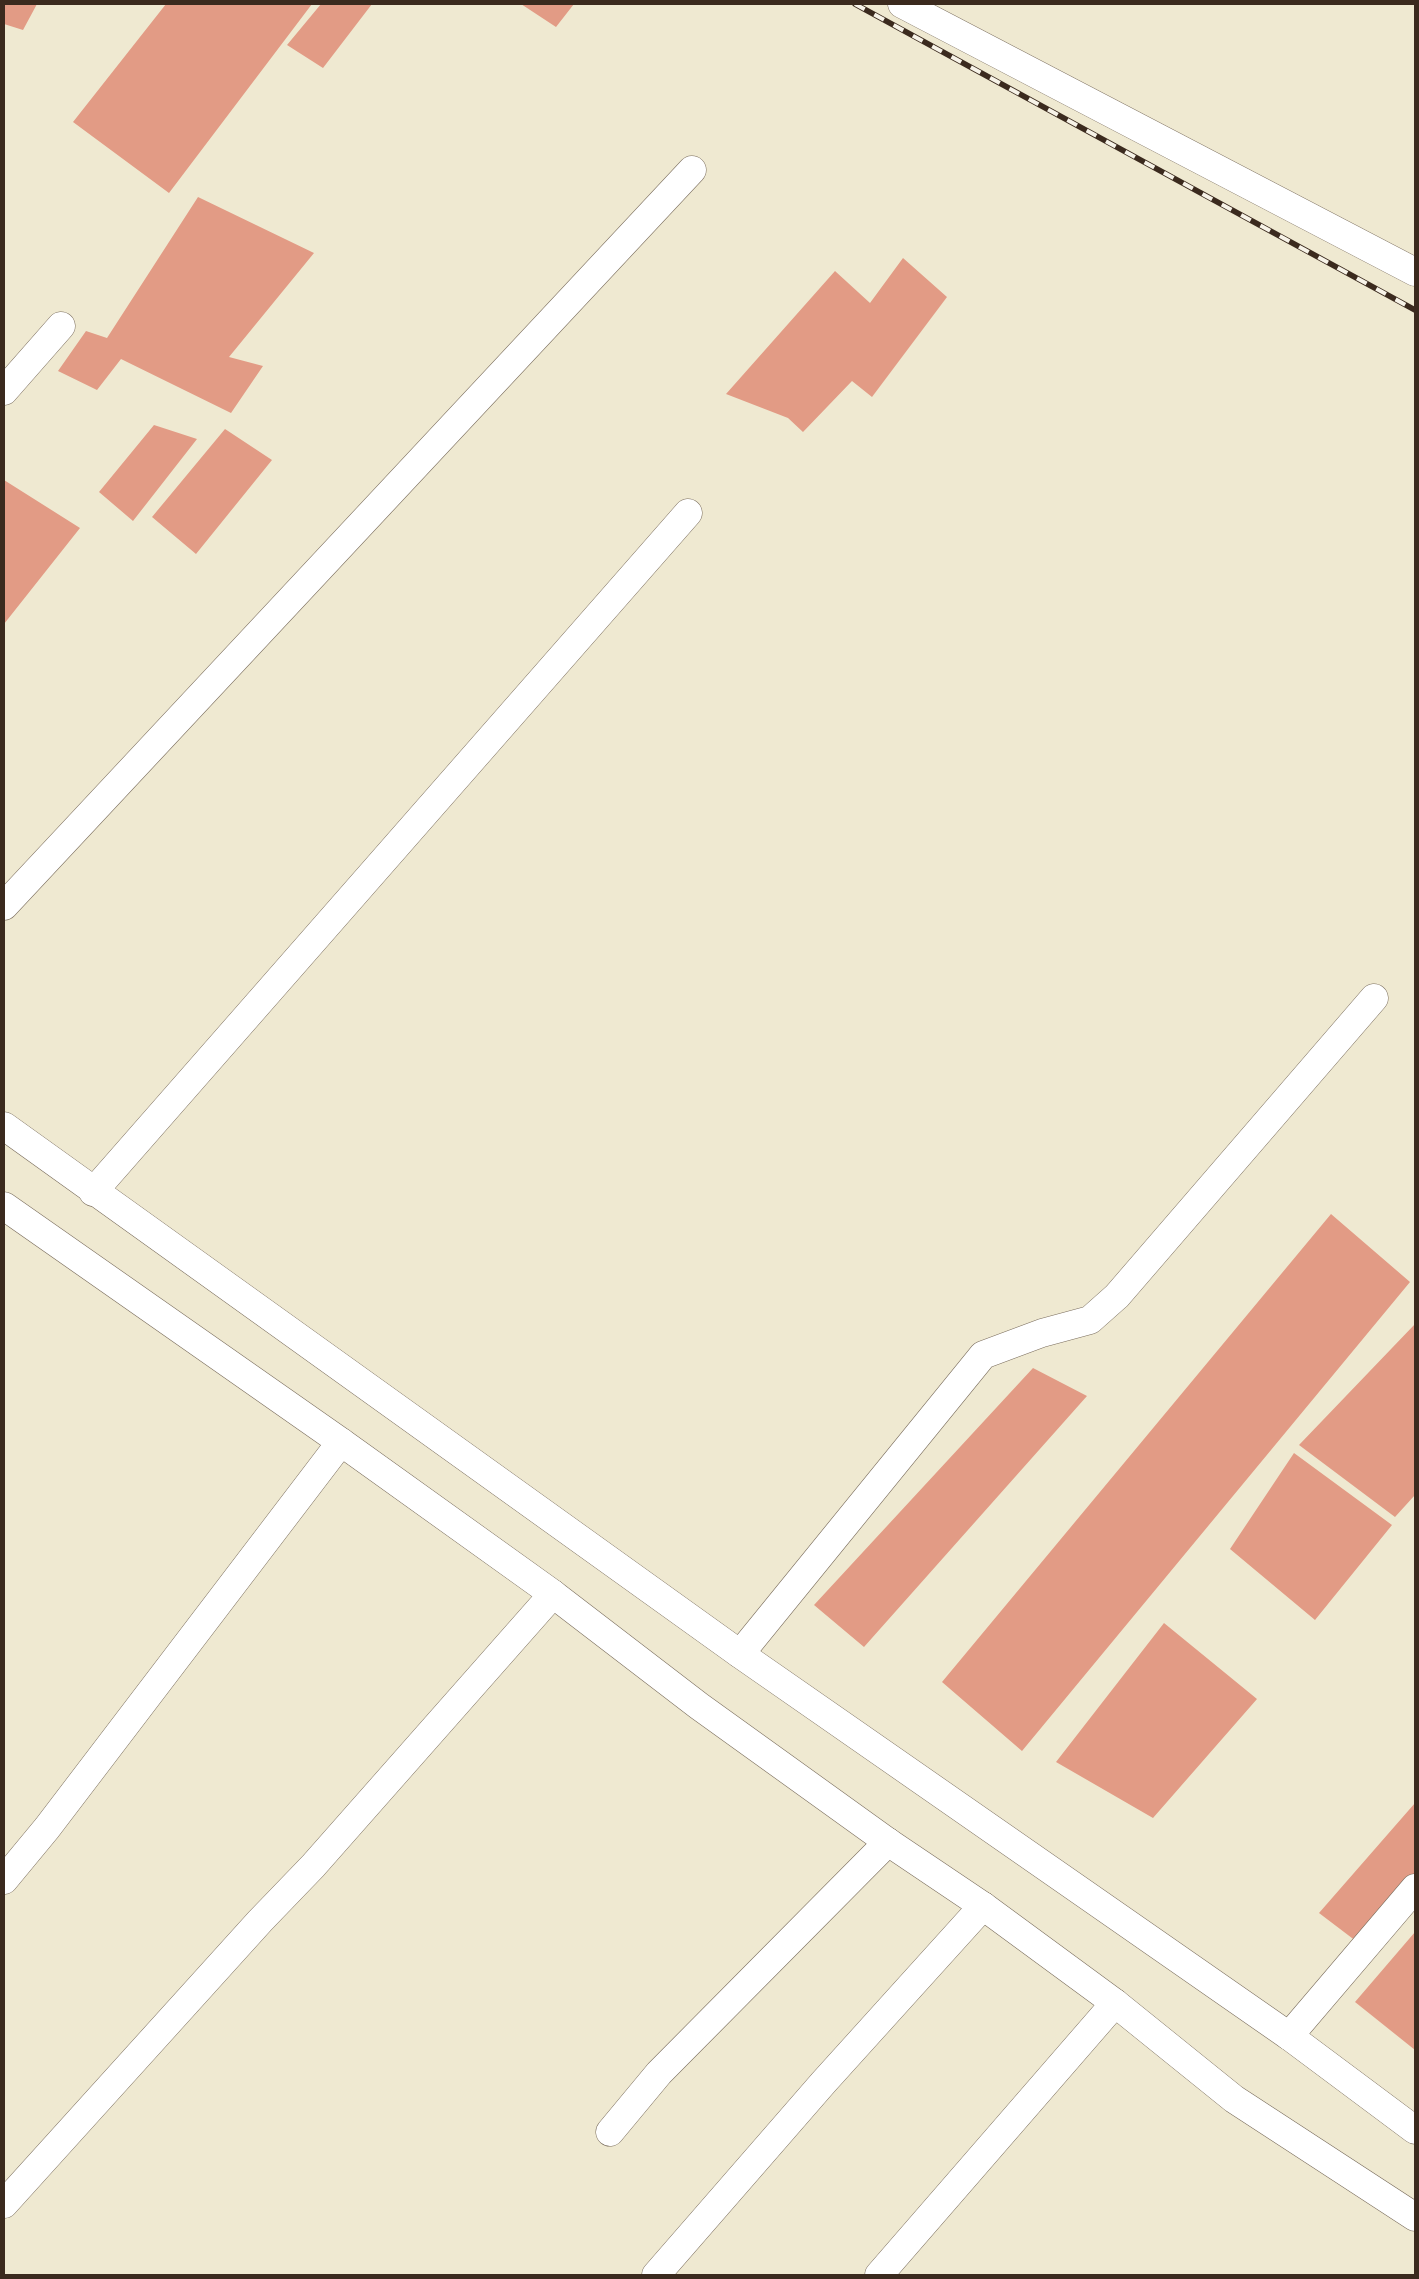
<!DOCTYPE html>
<style>
body{margin:0}
#map{position:relative;width:1419px;height:2279px;overflow:hidden;background:#efe9d1;font-family:"Indie Flower",sans-serif}
canvas{display:block}
.frame{position:absolute;inset:0;border:5px solid #3b2a1e;pointer-events:none}
</style>
<div id="map">
<canvas width="1419" height="2279"></canvas>
<div class="frame"></div>
</div>
<script>
const context = document.querySelector('canvas').getContext('2d');
context.lineJoin = 'round';
function fill(path, color) { context.fillStyle = color; context.fill(path, 'evenodd'); }
function trace(path, color, width, dash) { context.strokeStyle = color; context.lineWidth = width; context.lineCap = dash ? 'butt' : 'round'; context.setLineDash(dash || []); context.stroke(path); }
const building = new Path2D(`
 M4,4H37L23,30L4,24Z
 M166,4H312L169,193L73,122Z
 M321,4H372L323,68L287,45Z
 M521,4H574L556,27Z
 M198,197L314,253L229,357L263,366L231,413L121,359L97,390L58,371L86,331L107,338Z
 M903,258L947,297L872,397L852,381L803,432L788,418L726,394L835,271L870,303Z
 M154,425L197,439L133,521L99,492Z
 M225,429L272,460L196,554L152,517Z
 M4,480L80,528L4,624Z
 M1331,1214L1410,1282L1022,1751L942,1682Z
 M1415,1324V1495L1395,1517L1299,1445Z
 M1033,1368L1087,1396L864,1647L814,1605Z
 M1294,1453L1392,1525L1315,1620L1230,1549Z
 M1164,1623L1257,1699L1153,1818L1056,1762Z
 M1415,1803V1905L1373,1954L1319,1913Z
 M1415,1932V2050L1355,2002Z`);
const minor = new Path2D(`
 M902,4L1415,272
 M4,391L61,326
 M4,906L692,170
 M93,1192L688,513
 M740,1654L983,1355L1042,1333L1090,1320L1117,1296L1374,998
 M4,1880L47,1828L341,1442
 M1289,2036L1415,1888
 M610,2132L659,2073L888,1842
 M4,2204L260,1921L313,1866L553,1594
 M656,2275L823,2083L983,1906
 M879,2275L1115,2003`);
const primary = new Path2D(`
 M4,1126L740,1654L1289,2036L1415,2130
 M4,1206L341,1442L553,1594L699,1706L888,1842L983,1906L1115,2003L1234,2099L1415,2217`);
const rail = new Path2D(`
 M855,4L1415,310`);
fill(building, '#e29b85');
trace(minor, '#7a6d5d', 29);
trace(primary, '#7a6d5d', 29);
trace(minor, '#fff', 28);
trace(primary, '#fff', 28);
trace(rail, '#3b2a1e', 5.5);
trace(rail, '#f7f3e8', 4, [11]);
</script>
